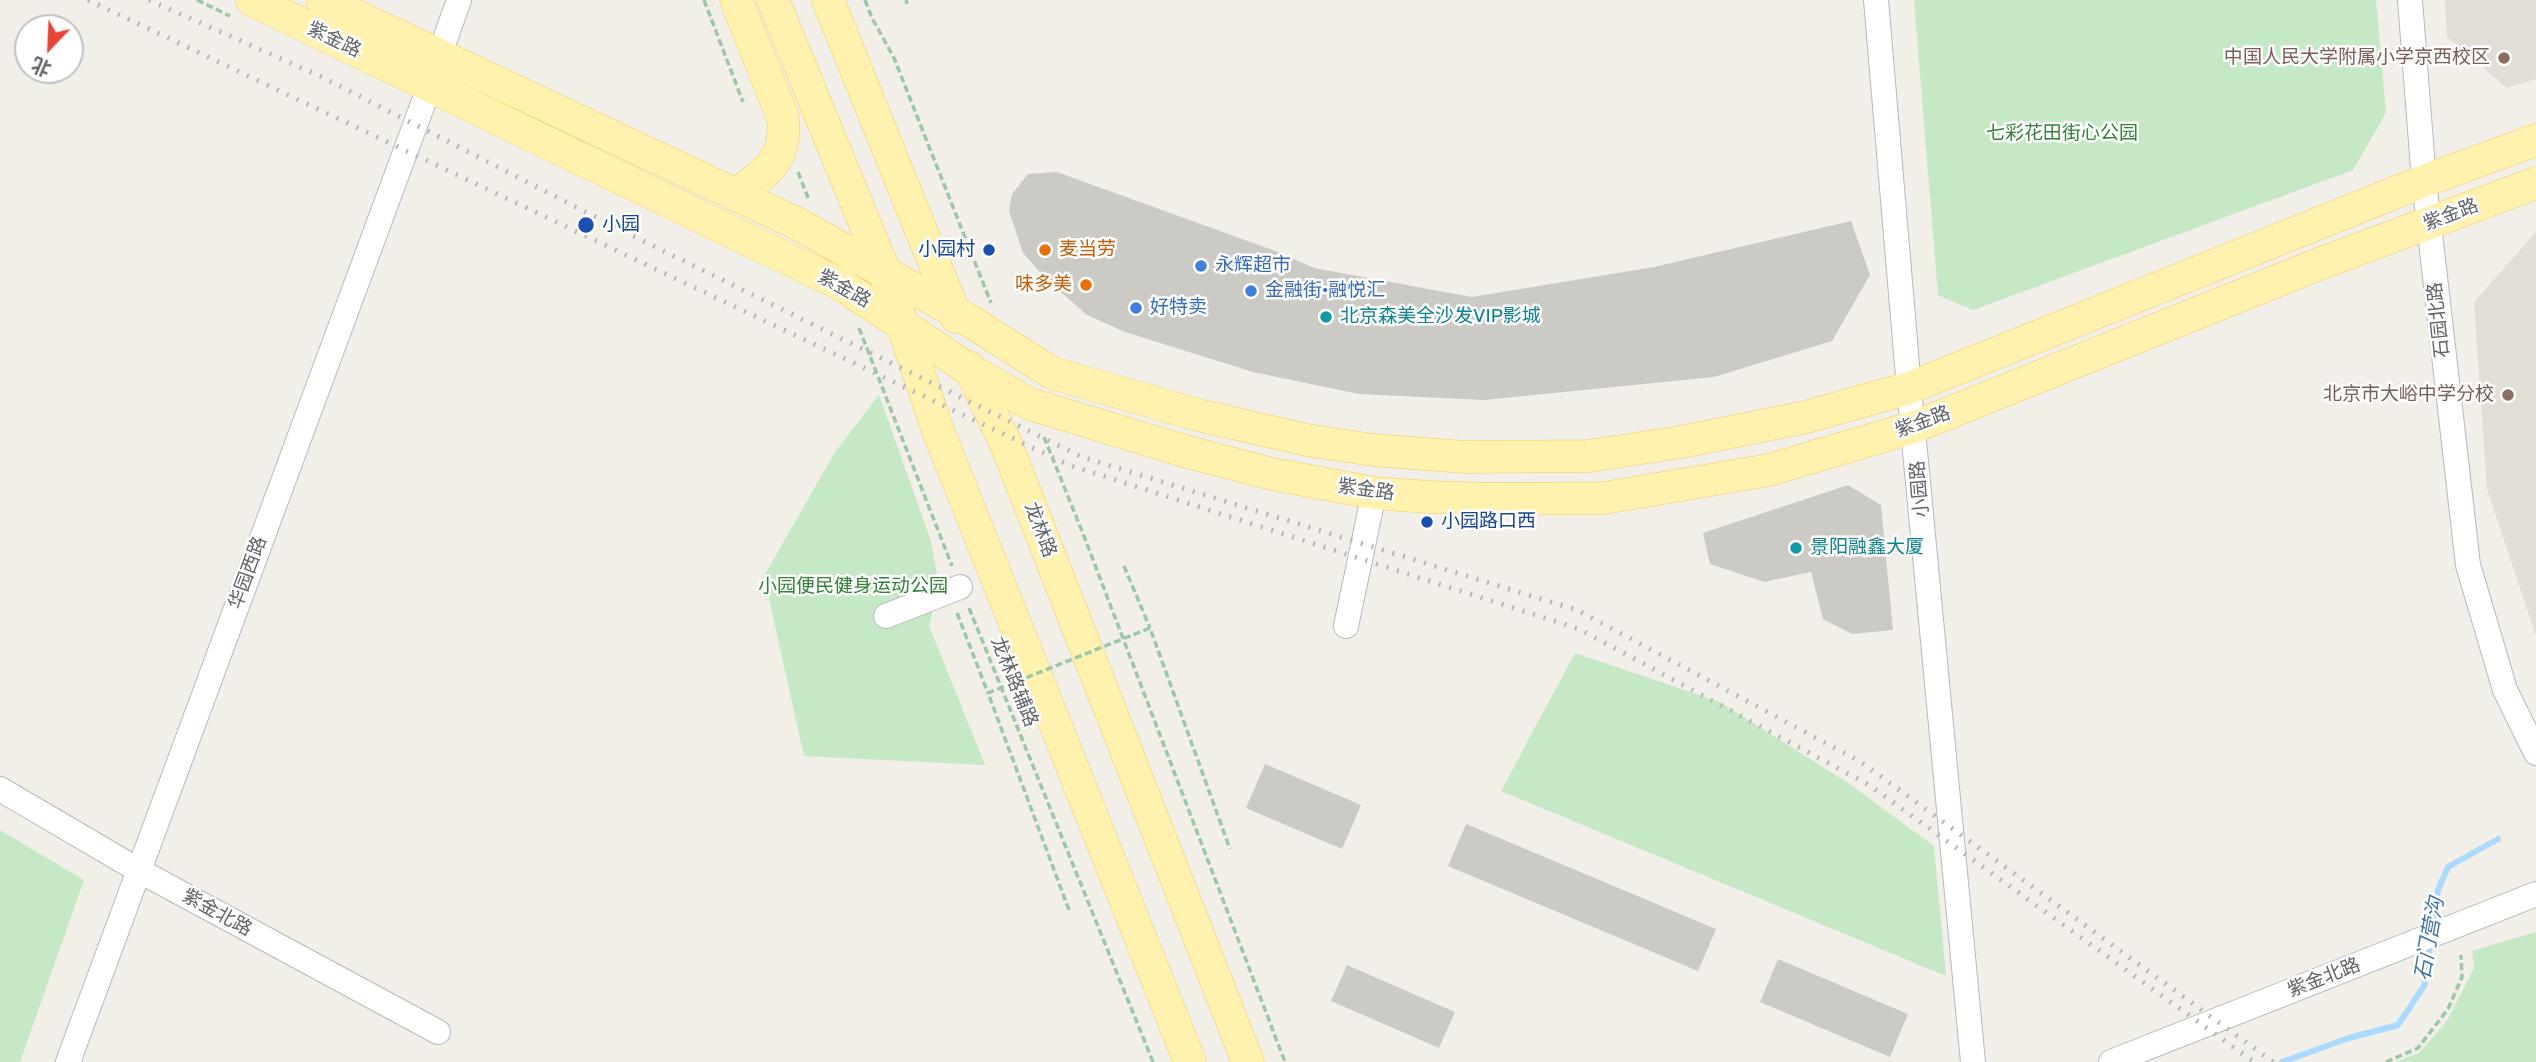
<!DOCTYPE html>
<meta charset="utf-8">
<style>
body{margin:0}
#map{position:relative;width:2536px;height:1062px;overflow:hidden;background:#f1efe8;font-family:Rubik,"Noto Sans SC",sans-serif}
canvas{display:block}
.north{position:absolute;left:14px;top:14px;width:70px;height:70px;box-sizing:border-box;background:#fff;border:2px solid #bfc1c3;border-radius:50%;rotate:203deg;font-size:19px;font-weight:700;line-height:28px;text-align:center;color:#5f6368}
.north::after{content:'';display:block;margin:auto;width:24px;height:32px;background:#ea4335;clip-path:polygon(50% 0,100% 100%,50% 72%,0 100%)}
</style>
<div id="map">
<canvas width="2536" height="1062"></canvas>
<div class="north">北</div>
</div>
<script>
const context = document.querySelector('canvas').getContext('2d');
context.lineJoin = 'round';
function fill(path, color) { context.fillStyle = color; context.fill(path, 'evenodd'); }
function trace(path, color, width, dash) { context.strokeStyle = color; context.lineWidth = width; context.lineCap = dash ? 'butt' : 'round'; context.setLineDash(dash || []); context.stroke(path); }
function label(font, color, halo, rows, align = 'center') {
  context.font = font + ' Rubik,"Noto Sans SC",sans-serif'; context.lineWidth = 5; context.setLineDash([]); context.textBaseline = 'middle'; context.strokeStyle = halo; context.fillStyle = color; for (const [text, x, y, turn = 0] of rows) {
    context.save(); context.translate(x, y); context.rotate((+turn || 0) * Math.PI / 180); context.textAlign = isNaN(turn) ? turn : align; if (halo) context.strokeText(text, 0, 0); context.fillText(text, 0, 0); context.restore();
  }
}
const education = new Path2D(`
 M2445,0H2536V79L2507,88L2447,37Z
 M2536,232V636L2487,489L2474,302Z`);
const green = new Path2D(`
 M1914,0H2376L2386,113L2353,170L1973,310L1938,295Z
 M879,395L931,541L939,586L929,626L985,765L804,756L764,576L835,452Z
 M1575,653L1720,702L1851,785L1934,846L1946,976L1501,791Z
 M0,830L84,880L20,1062H0Z
 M2536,932V1062H2395L2419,1053L2447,1021L2474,968L2472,951Z`);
const stream = new Path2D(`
 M2432,928L2438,890L2448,867L2498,839
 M2282,1062L2349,1038L2398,1025L2424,986L2430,943`);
const building = new Path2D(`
 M1057,172L1278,252L1314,268L1472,297L1654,267L1851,221L1870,275L1832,341L1714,377L1484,400L1359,394L1253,372L1125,332L1087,315L1046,279L1023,253L1009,211L1012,194L1028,174Z
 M1848,485L1881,505L1893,630L1852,634L1823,619L1811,572L1764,582L1710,564L1703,533Z
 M1265,764L1361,805L1342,849L1246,808Z
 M1466,824L1716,929L1698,971L1448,866Z
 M1778,959L1908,1014L1890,1057L1760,1002Z
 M1347,965L1455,1012L1439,1048L1331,1001Z`);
const path = new Path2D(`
 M197,0L230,16
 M704,0L743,102
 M865,0L872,18L894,58L991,303
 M906,0L907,4
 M798,172L809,200
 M859,328L952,566
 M1044,437L1082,531L1285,1062
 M1124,566L1150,628
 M969,608L1153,1062
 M957,613L988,693
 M2386,1062L2418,1048L2448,1009L2462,977L2461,955`);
const minor = new Path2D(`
 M1876,0L1909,388L1973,1062
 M2410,0L2424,181L2468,565L2505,690L2536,753
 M439,56L459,0
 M886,616L960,587
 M1346,626L1374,493
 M0,789L138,870L438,1032
 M68,1062L430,85
 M2111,1062L2536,894`);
const major = new Path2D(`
 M252,0L842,285L970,370L1030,404L1184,451L1272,474L1374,493L1429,497L1494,499L1604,498L1769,470L1914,427L2319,264L2536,183
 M322,0L796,223L954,311L1052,373L1198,415L1307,440L1373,450L1465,457L1589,456L1681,442L1806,417L1909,388L2424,181L2536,140
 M736,0L783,118C787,161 768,170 737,194
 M773,0L884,270L937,428L1190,1062
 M828,0L956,317
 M969,367L1006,444L1248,1062`);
const rail = new Path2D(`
 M88,0L1069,465L1579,629L1869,785L2254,1062
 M149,0L324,78L619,229L1082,457L1577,610L1861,762L2273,1062`);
const pathBridge = new Path2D(`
 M1069,910L988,693L1150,628L1230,849`);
const markers = [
 [2504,58,7,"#8d6e63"],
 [586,225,9,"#1a4fb4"],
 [989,250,7,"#1a4fb4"],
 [1045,250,7,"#e8710a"],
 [1201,266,7,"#3f7fe0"],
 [1086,285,7,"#e8710a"],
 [1251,291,7,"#3f7fe0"],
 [1136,308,7,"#3f7fe0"],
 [1326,317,7,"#0f9aa8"],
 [2508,395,7,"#8d6e63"],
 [1427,522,7,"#1a4fb4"],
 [1796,548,7,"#0f9aa8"]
];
const streetNames = [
 ["紫金路",334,40,26],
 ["紫金路",2451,215,-21],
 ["紫金路",844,289,29],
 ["石园北路",2439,320,-96],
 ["紫金路",1923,422,-20],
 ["小园路",1920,489,-95],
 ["紫金路",1366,490,8],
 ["龙林路",1040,530,69],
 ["华园西路",248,573,-70],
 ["龙林路辅路",1014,682,68],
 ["紫金北路",217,913,29],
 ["紫金北路",2324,978,-21]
];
const educationNames = [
 ["中国人民大学附属小学京西校区",2490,58],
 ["北京市大峪中学分校",2494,395]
];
const parkNames = [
 ["七彩花田街心公园",2062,134],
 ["小园便民健身运动公园",853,587]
];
const transitNames = [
 ["小园",602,225],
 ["小园村",975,250,"right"],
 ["小园路口西",1441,522]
];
const foodNames = [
 ["麦当劳",1059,250],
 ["味多美",1072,285,"right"]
];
const shopNames = [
 ["永辉超市",1215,266],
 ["金融街·融悦汇",1265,291],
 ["好特卖",1150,308]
];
const cultureNames = [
 ["北京森美全沙发VIP影城",1340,317],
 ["景阳融鑫大厦",1810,548]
];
const waterNames = [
 ["石门营沟",2430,939,-80]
];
fill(education, '#e1ded6');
fill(green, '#c5e8c5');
trace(stream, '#aadaff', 6);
fill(building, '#cccac5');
trace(minor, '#b5b8bc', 26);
trace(major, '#f2c960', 33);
trace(path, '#9cc7a9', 3.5, [7, 3.5]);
trace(minor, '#fff', 24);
trace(major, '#fff2af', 32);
trace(rail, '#b6b7b8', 5, [2, 9]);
trace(pathBridge, '#9cc7a9', 3.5, [7, 3.5]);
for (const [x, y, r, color] of markers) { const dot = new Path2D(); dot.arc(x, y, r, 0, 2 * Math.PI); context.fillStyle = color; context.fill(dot); trace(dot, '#fff', 2.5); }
label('19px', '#5f6368', '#fff', streetNames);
label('19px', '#785e54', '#fff', educationNames, 'right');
label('19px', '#348238', '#fff', parkNames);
label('19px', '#164399', '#fff', transitNames, 'left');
label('19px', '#c56008', '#fff', foodNames, 'left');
label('19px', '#366cbe', '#fff', shopNames, 'left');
label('19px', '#0d838f', '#fff', cultureNames, 'left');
label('italic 21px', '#4174aa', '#fff', waterNames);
</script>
